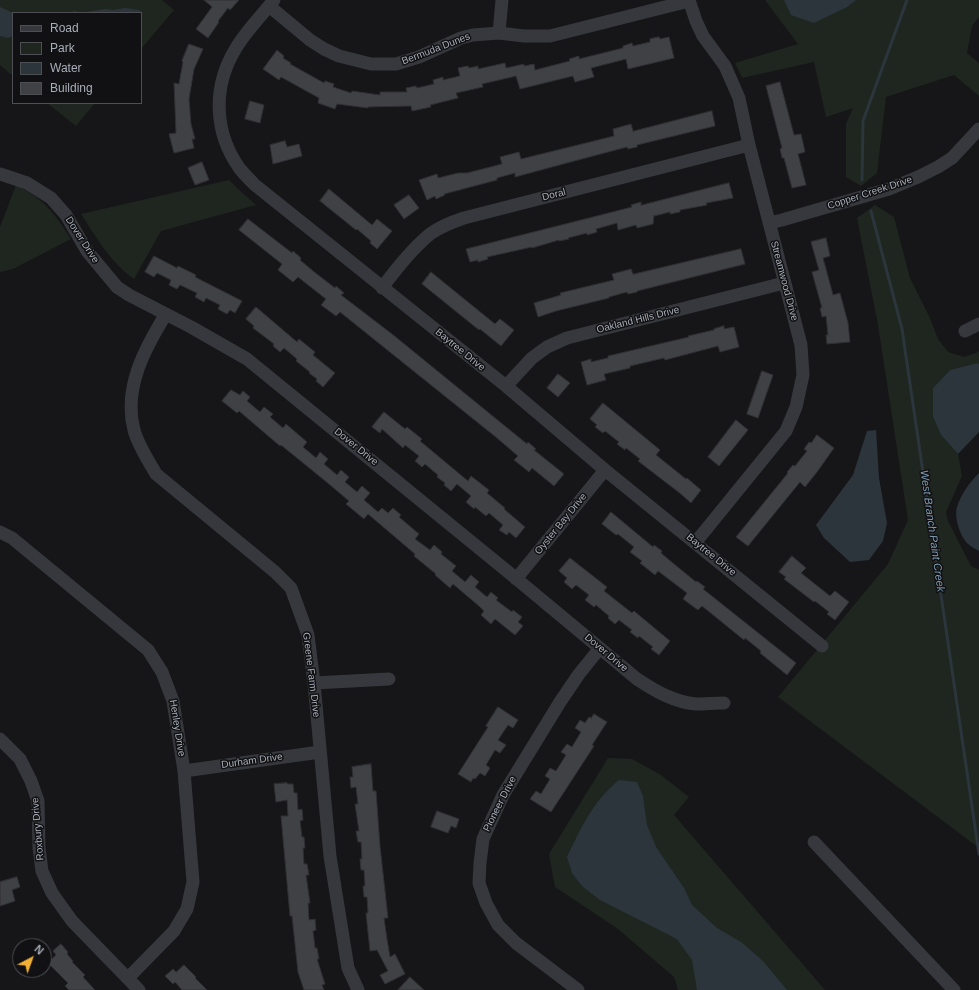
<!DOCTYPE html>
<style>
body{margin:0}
#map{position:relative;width:979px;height:990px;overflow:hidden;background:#161618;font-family:Arial,sans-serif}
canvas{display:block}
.legend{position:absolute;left:12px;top:12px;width:130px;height:92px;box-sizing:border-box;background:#111113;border:1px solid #4d4f55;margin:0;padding:5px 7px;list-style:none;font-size:12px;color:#a8adb8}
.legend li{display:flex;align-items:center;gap:8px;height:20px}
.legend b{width:20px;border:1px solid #4d4f55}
.north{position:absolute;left:12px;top:938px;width:40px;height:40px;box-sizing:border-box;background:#111113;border:1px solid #4d4f55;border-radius:50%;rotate:41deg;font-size:11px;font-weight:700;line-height:16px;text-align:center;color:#a8adb8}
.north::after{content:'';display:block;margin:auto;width:14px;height:18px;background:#f2b134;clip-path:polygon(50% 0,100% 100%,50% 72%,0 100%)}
</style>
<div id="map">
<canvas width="979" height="990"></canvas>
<ul class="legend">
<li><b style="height:5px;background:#37383d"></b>Road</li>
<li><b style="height:11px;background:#1e261f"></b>Park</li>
<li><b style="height:11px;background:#2c353c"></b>Water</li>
<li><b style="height:11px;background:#404145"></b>Building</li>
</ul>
<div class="north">N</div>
</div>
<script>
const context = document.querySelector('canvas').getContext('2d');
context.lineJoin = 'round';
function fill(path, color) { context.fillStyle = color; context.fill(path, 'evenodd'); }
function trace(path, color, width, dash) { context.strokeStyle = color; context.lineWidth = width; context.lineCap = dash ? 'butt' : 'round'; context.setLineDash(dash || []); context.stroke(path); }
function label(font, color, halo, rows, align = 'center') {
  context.font = font + ' Arial,sans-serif'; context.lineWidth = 3; context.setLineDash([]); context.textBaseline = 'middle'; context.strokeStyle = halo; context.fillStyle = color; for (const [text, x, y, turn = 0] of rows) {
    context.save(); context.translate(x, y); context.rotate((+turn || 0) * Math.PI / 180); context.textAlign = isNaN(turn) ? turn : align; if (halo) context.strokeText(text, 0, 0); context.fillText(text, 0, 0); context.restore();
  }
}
const green = new Path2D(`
 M0,0H162L174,10L141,49V13H13V76L0,65Z
 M765,0H979V17L972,26L967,53L979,63V96L954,75L886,97L877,173L861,186L846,177V124L853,108L826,117L814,62L742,78L735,63L798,44Z
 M47,103H95L76,126Z
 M229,180L237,188L256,205L161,231L134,279C110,262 97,238 81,214Z
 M16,185C43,198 55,214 71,239L13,269L0,272V227Z
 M875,205L894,217L910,278L930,318L938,339L948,352L964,357L976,353L979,351V364L977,363L950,370L933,388V417L941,435L958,454L962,476L946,512L948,521L971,566L979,570V848L778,697L888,564L908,520L878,325L857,218Z
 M608,758L632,759L661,775L689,797L674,815L825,990H678L674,977L618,929L555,887L549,854Z`);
const water = new Path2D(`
 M784,0H856L847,7L814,23L791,15Z
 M0,7L13,13V36L8,38L0,36Z
 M125,8L138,10L142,12L68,13L75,11L80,13L105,9L113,10Z
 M977,363L979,364V432L958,454L941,435L933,417V388L950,370Z
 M876,430L879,478L887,523L883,541L869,560L850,562L824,538L816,525L853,475L867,431Z
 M979,473V551C976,549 971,547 968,544C960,536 954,518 957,507C961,494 970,482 979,473Z
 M619,780L637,782L643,796L647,825L656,847L684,888L692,905L717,928L741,942L763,961L787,990H697L692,960L677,939L600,900L582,886L572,873L567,857C581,828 593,801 619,780Z`);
const stream = new Path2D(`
 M862,180L863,121L907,0
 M871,211L902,329L979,854`);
const building = new Path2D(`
 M204,0H239L230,10L228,8L218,21L219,22L208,38L196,29L212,7Z
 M659,37L660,39L669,37L674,58L628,69L626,59L591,68L594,77L575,82L573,76L520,89L516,76L482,84L483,87L456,93L458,98L430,105L431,107L412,111L411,106L368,107V108L337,104L335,109L318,103L319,98L281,77L279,80L263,69L277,50L284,56L283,58L291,63L290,64L324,83L325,81L334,84L333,87L351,93L352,91L380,95V92H407L406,88L416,86L417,88L434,84L433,80L443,77V80L460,76L458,68L468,66L469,68L478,66V69L505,63L506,68L524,64V66L534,64L535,70L570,61L569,59L579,56V59L623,48V46L632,43L633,46L650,42V39Z
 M189,44L203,49L194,69L189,99L191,124L195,139H192L194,148L174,153L169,134L176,133L174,83L179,84L183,62L182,61Z
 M780,82L794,135L801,134L805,152L798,154L806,185L792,188L784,158H782L780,149L782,148L766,86Z
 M250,101L264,105L260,123L245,119Z
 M712,111L715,126L637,145V147L628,149L627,147L578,160L515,177V173L497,178V180L444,194L445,195L436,199L435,196L427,200L419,180L437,174L438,178L458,173H467L502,164L500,157L519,152L521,159L586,143L614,136L613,129L631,124L633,131Z
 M285,141L287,147L299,144L302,156L273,164L270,145Z
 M202,162L209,180L195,185L188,168Z
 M729,183L733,198L706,203L707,205L680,210V212L670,214V212L654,216V215L653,224L637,228L636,225L618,230L617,223L596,229L597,232L587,235V233L568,238L569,239L559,241V240L532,248V247L487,257L488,259L478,262V260L470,262L466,249L593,217L632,207L631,205L641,202V205Z
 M329,189L372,225L377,219L392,231L377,249L370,243L371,241L357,229L356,230L320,201Z
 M409,195L419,208L404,219L394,205Z
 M248,219L292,253L293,251L301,258L300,260L313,271L335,288L336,286L344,293L341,295L392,334L527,444L528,442L536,449L534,450L564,474L554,486L532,468L529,472L514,460L518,456L497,438L340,312L336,316L321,305L326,299L298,277L293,282L278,270L282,264L239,230Z
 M826,238L830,256L823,258L833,295L840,293L848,323L850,342L827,344L826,335H828L826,316L822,317L820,308H822L812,272L819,270L811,242Z
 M741,249L745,264L637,291V292L628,294L627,292L609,297V298L556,311L538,317L534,303L561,295L560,293L614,280L612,274L631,269L633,274Z
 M154,256L177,268L178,266L196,275L195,277L242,301L235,313L230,310L227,314L218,309L220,305L206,298L204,302L195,297L197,293L180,285L177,289L169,285L171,280L157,273L154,277L145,272Z
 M431,272L495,324L500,319L514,330L501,346L480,329L479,330L422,284Z
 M256,307L297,342L299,339L315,352L313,355L335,373L323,387L316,381L317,379L309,373L310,372L296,361L297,359L284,348L280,352L273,346L274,344L253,328L254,326L246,319Z
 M724,326V329L734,327L739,347L720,352L718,346L665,360L664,358L630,366V368L604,374L606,380L587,385L581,362L591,359V362L608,358V356L689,337L688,336L714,330V329Z
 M762,371L773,375L758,418L747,414Z
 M558,374L570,383L558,397L547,388Z
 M231,390L240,395L243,391L250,397L247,401L260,412L264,407L273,414L270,417L283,428L286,424L307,442L303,447L316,458L320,452L328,459L324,464L337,475L341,470L349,477L345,482L357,492L362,486L370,493L364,500L378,512L382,508L388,513L393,508L401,515L399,517L419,534L415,539L430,550L434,545L442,552L441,554L456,566L452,571L465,582L471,575L479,582L475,587L487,597L491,592L498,598L496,600L512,612L513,610L522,617L518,622L523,626L515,635L495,619L491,624L481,615L484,611L479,606L453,584L450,588L435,575L436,574L414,556L415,554L368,514L364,519L346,504L349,501L329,484L281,445L280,446L239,411L237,413L222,401Z
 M603,403L660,450L656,455L686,479L687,478L701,490L691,503L681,494L638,461L640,459L626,448L625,450L617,444L619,442L605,431L603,433L595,427L597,425L590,419Z
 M384,412L405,429L407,427L422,439L420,441L468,481L471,476L489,490L487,493L505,508L504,509L525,527L516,538L509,532L507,535L499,530L503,525L489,513L486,516L475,507L474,509L466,502L471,496L457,484L451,491L444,485L445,483L437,477L438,475L425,464L422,467L415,461L419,456L405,445L403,448L382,429L380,433L372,427Z
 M736,420L748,430L719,466L708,457Z
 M817,435L834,448L817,472L805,487L800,482L748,546L736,537L788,473L787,472L793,465L795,466L807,451L804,449L809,442L811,443Z
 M611,512L653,547L654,545L662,551L661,553L668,559L696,582L697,581L705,587L703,589L796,663L787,675L760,653L761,651L745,638L744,640L702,606L698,610L683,599L687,593L658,571L655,575L640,563L642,561L630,552L634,547L618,534L616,535L602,524Z
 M792,556L806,568L801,573L830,596L835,591L849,602L835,620L827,614L829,612L815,601L814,602L784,579L786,577L779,572Z
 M570,558L607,587L604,591L632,613L634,611L670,641L659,655L651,649L653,647L639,636L638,638L630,632L632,630L619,620L615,624L608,618L609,616L596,605L594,607L585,600L589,595L576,585L572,589L564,582L567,578L559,571Z
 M498,707L518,720L513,728L508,725L498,740L506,745L500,753L495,750L486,765L490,768L485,776L480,773L475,779L473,778L471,782L458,774L488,727L486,726Z
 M594,714L607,722L592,745L594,746L551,812L530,799L536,791L541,794L550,779L545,776L550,768L556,771L566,755L561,752L567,744L572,747L581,732L575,728L580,720L585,723L589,717L591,718Z
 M371,764L373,791H376L380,846L388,918H384L387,939L390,957L395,954L405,974L385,984L380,975L388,971L377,950L370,951L366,913H368L367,897H364L363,886H365L364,870H361L360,859H362L361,842H358L356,831H359L355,804H358L356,787L351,788L350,777H353L352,767Z
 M287,783V784H293L294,793H297L298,810L302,809L303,820L300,821L302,837H304L305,848H303L304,864H307L309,875H306L310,903H308L309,920L315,919L316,930L313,931L315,948H317L319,959H317L325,984L322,985L324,990H304L298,972L292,916H290L281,816H288L287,800L276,802L274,784Z
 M437,811L459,819L456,828L451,826L448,833L431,827Z
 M17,877L20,887L12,890L15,901L0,906V882Z
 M61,944L68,952L67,954L73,961L72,962L85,975L83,977L95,990H69L65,986L68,983L48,963L56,955L53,951Z
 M184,965L196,977L195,978L207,990H182L175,982L173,984L165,976L173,969L176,972Z
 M410,977L424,990H398Z`);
const minor = new Path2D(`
 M274,0C261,16 246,31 236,48C212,87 214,133 240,169C245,175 250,180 255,185L506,386L605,470L822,646
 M689,0L696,21L703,36L725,66L739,98L749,145L801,345L803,375L796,407L786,431L695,543
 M269,6L310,40L324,49L339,56L371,64H396L419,57L461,38L473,35L499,33L524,36H550L689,1
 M499,33L502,0
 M0,174L27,183L51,198L66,215L87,251L117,287L129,295L191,327L247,359L507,571L637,679C655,691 674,702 696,704C705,704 715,703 724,703
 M769,223L782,220L889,189L918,177L938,167L952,158L979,129
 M382,288C396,269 412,249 430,234C440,227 452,222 464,218L749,145
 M166,314C145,348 123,388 134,430C138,445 148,460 156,474L275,572L291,588L308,635L314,683L330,856L348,968L358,990
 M965,331L979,324
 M506,386L532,358L547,347L567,338L784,283
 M0,532L12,538L148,650L162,672L173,701L184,771L193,882L187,909L174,931L128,978
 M516,579L605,470
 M314,683L389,679
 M0,739L20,759L31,781L38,801L39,848L42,871L52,893L72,921L139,990
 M184,771L320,752
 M814,842L954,990
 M578,990L516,943L498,925L486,903L479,883L480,863L483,839L503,795L560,702L579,674L600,648`);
const streetNames = [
 ["Bermuda Dunes",436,49,-21],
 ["Copper Creek Drive",870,193,-18],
 ["Doral",554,195,-14],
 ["Dover Drive",82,240,57],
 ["Streamwood Drive",784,281,75],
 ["Oakland Hills Drive",638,320,-14],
 ["Baytree Drive",460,350,39],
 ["Dover Drive",356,447,39],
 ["Oyster Bay Drive",561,524,-51],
 ["Baytree Drive",711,555,39],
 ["Dover Drive",606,653,40],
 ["Greene Farm Drive",311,675,83],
 ["Henley Drive",177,728,81],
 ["Durham Drive",252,761,-8],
 ["Pioneer Drive",500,804,-63],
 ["Roxbury Drive",38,829,-95]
];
const waterNames = [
 ["West Branch Paint Creek",932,531,82]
];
fill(green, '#1e261f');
fill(water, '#2c353c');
trace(stream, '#2c353c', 3);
fill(building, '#404145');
trace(building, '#303034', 1);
trace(minor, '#37383d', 13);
label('10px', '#a8adb8', '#111113', streetNames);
label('italic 11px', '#7f9bb3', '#111113', waterNames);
</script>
